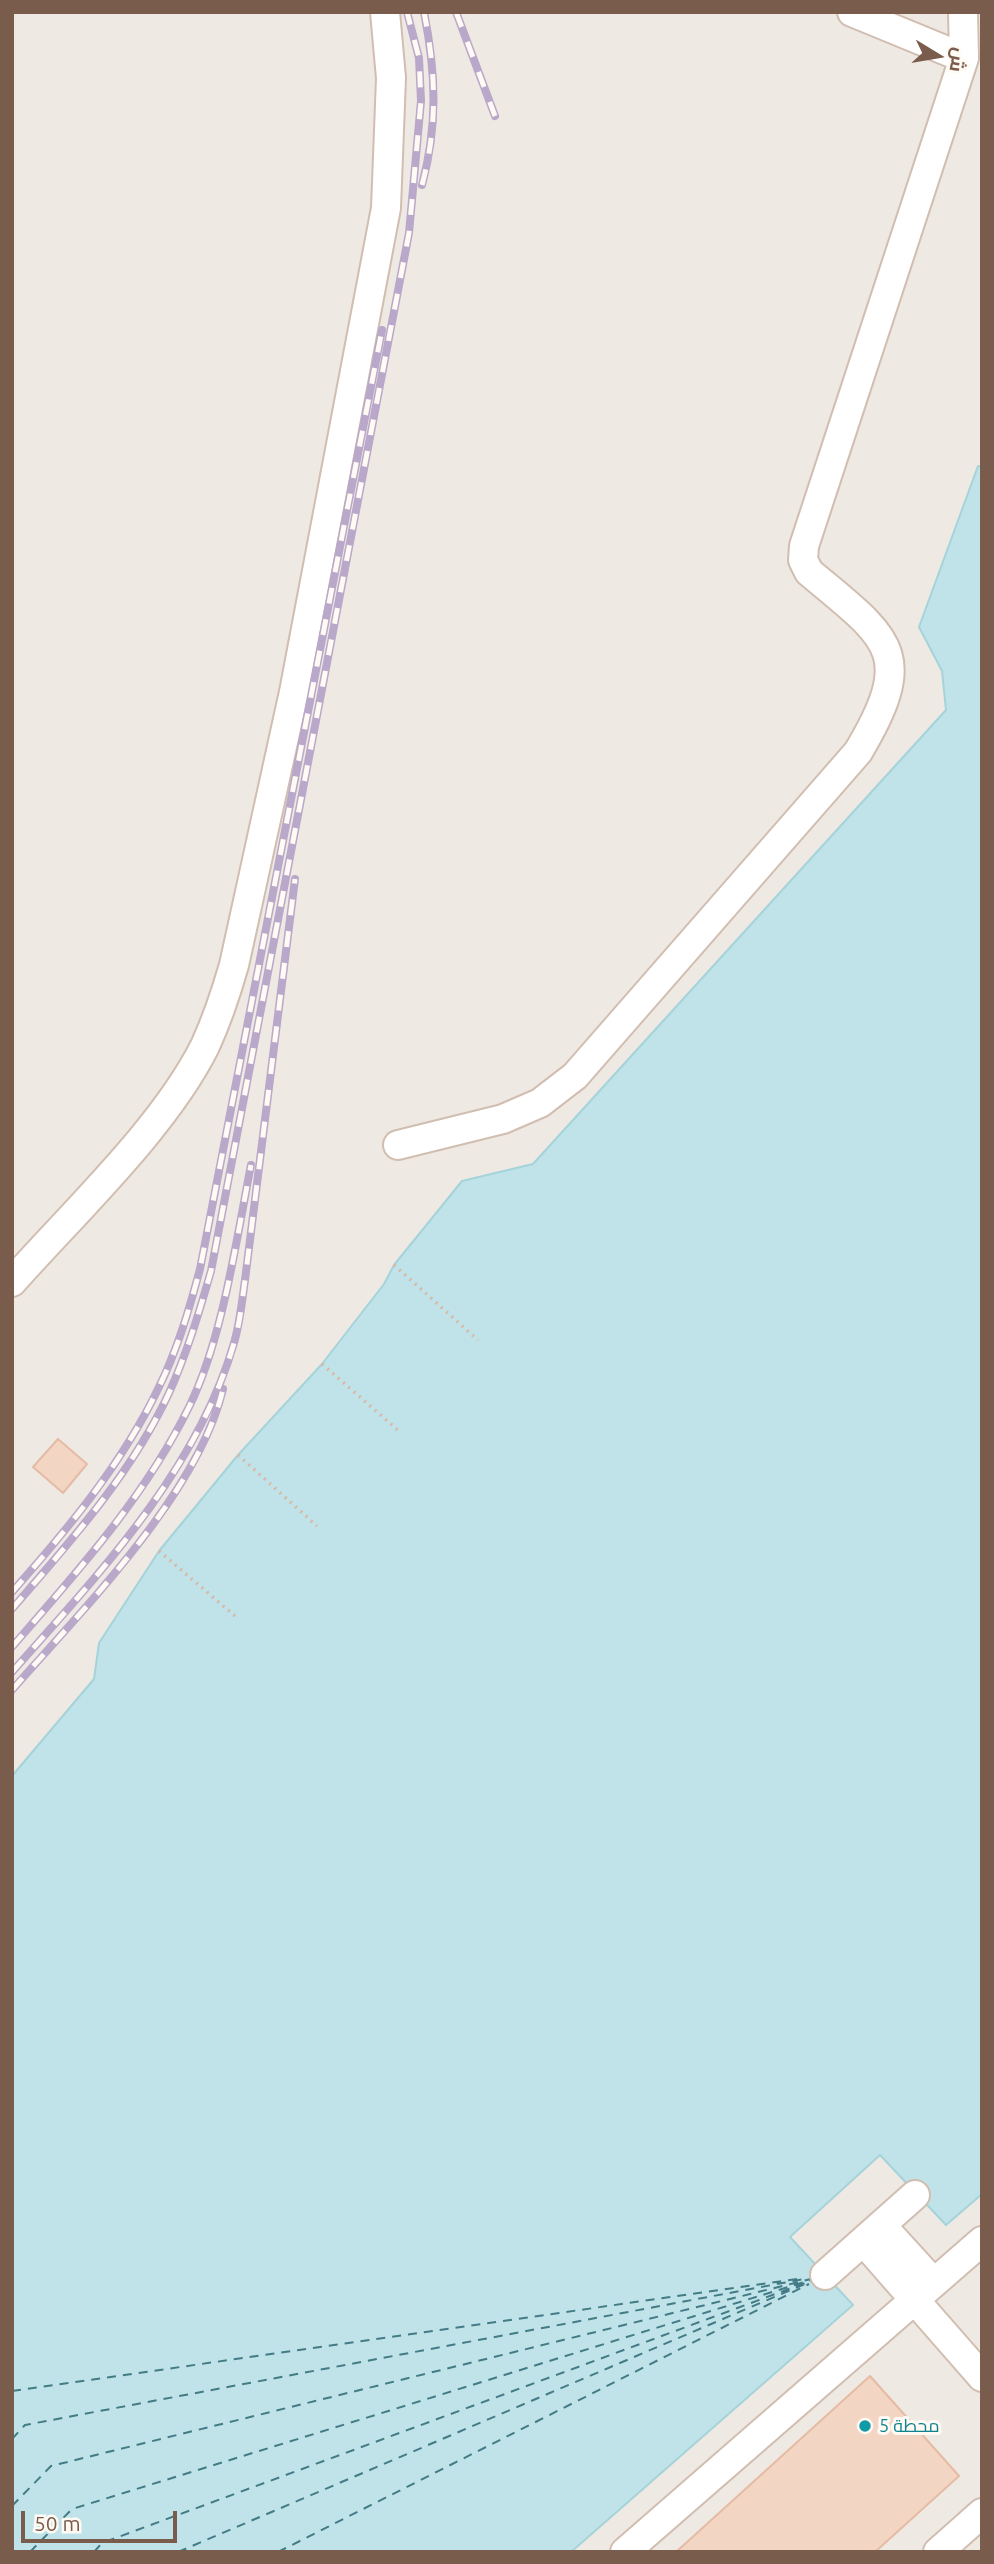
<!DOCTYPE html>
<meta charset="utf-8">
<style>
body{margin:0}
#map{position:relative;width:994px;height:2564px;overflow:hidden;background:#fdf6ec;font-family:Ubuntu,Cairo,sans-serif}
canvas{display:block}
.frame{position:absolute;inset:0;border:14px solid #7a5c4d;pointer-events:none}
.north{position:absolute;left:903px;top:21px;width:70px;height:70px;-webkit-text-stroke:5px #fffaf3;paint-order:stroke;rotate:101deg;font-size:19px;font-weight:700;line-height:28px;text-align:center;color:#7a5c4d}
.north::after{content:'';display:block;margin:auto;width:24px;height:32px;background:#7a5c4d;clip-path:polygon(50% 0,100% 100%,50% 72%,0 100%)}
.scale{position:absolute;left:21px;top:2511px;width:156px;height:32px;box-sizing:border-box;border:4px solid #7a5c4d;border-top:0;padding-left:9px;font-size:21px;line-height:24px;white-space:nowrap;color:#7a5c4d;-webkit-text-stroke:5px #fffaf3;paint-order:stroke}
</style>
<div id="map">
<canvas width="994" height="2564"></canvas>
<div class="frame"></div>
<div class="north">ش</div>
<div class="scale">50 m</div>
</div>
<script>
const context = document.querySelector('canvas').getContext('2d');
context.lineJoin = 'round';
function fill(path, color) { context.fillStyle = color; context.fill(path, 'evenodd'); }
function trace(path, color, width, dash) { context.strokeStyle = color; context.lineWidth = width; context.lineCap = dash ? 'butt' : 'round'; context.setLineDash(dash || []); context.stroke(path); }
function label(font, color, halo, rows, align = 'center') {
  context.font = font + ' Ubuntu,Cairo,sans-serif'; context.lineWidth = 6; context.setLineDash([]); context.textBaseline = 'middle'; context.strokeStyle = halo; context.fillStyle = color; for (const [text, x, y, turn = 0] of rows) {
    context.save(); context.translate(x, y); context.rotate((+turn || 0) * Math.PI / 180); context.textAlign = isNaN(turn) ? turn : align; if (halo) context.strokeText(text, 0, 0); context.fillText(text, 0, 0); context.restore();
  }
}
const industrial = new Path2D(`
 M12,12H982V467L978,466L919,627L942,671L946,710L533,1165L461,1182L394,1265L384,1284L322,1364L238,1455L159,1551L99,1643L94,1679L12,1776Z
 M880,2155L945,2225L982,2194V2552H571L853,2305L790,2237Z`);
const water = new Path2D(`
 M978,466L982,467V2194L946,2225L880,2155L790,2237L853,2305L571,2552H12V1776L94,1679L99,1643L159,1551L238,1455L322,1364L384,1284L394,1265L462,1181L533,1164L946,710L942,671L919,627Z`);
const ferry = new Path2D(`
 M12,2391L797,2279
 M12,2439L25,2425L804,2279
 M12,2506L51,2466L811,2279
 M30,2552L72,2509L814,2279
 M94,2552L102,2543L805,2283
 M178,2552L814,2280
 M278,2552L809,2284`);
const building = new Path2D(`
 M58,1439L87,1464L63,1493L33,1467Z
 M870,2376L959,2476L875,2552H676Z`);
const path = new Path2D(`
 M394,1265L478,1340
 M322,1364L399,1431
 M238,1455L317,1526
 M159,1551L235,1616`);
const minor = new Path2D(`
 M852,12L964,58
 M398,1145L503,1119L540,1103L575,1076L858,752C918,652 888,638 809,572L803,560L804,546L964,58L963,12
 M12,1282C74,1212 164,1128 205,1046C217,1020 226,993 234,965L294,692L386,208L391,78L385,12
 M882,2226L934,2283
 M864,2242L982,2377
 M825,2275L915,2195
 M625,2552L982,2241
 M938,2552L982,2513`);
const rail = new Path2D(`
 M456,12L495,116
 M422,185C438,125 436,73 424,12
 M12,1592C67,1530 122,1464 158,1389C177,1351 189,1310 200,1269L382,330
 M12,1609C70,1542 132,1473 169,1393C187,1353 199,1313 211,1271L409,233L421,101L419,58L407,12
 M12,1647C77,1572 145,1497 189,1407C223,1338 236,1241 251,1165
 M12,1672C98,1575 197,1471 234,1343C240,1323 242,1301 245,1280L295,879
 M12,1690C83,1609 198,1494 223,1389`);
const markers = [
 [865,2426,7,"#0f9aa8"]
];
const cultureNames = [
 ["محطة 5",879,2426]
];
fill(industrial, '#efe9e4');
fill(water, '#bfe3e8');
trace(water, '#a5d3da', 2);
trace(ferry, '#437c86', 2, [9, 7]);
fill(building, '#f3d5c3');
trace(building, '#e6bba3', 2);
trace(minor, '#d1beb0', 32);
trace(path, '#d9b8a5', 3.5, [2, 5]);
trace(minor, '#fff', 28);
trace(rail, '#b9a8c9', 8);
trace(rail, '#fffaf3', 5, [16]);
for (const [x, y, r, color] of markers) { const dot = new Path2D(); dot.arc(x, y, r, 0, 2 * Math.PI); context.fillStyle = color; context.fill(dot); trace(dot, '#fffaf3', 2.5); }
label('18px', '#0d838f', '#fffaf3', cultureNames, 'left');
</script>
